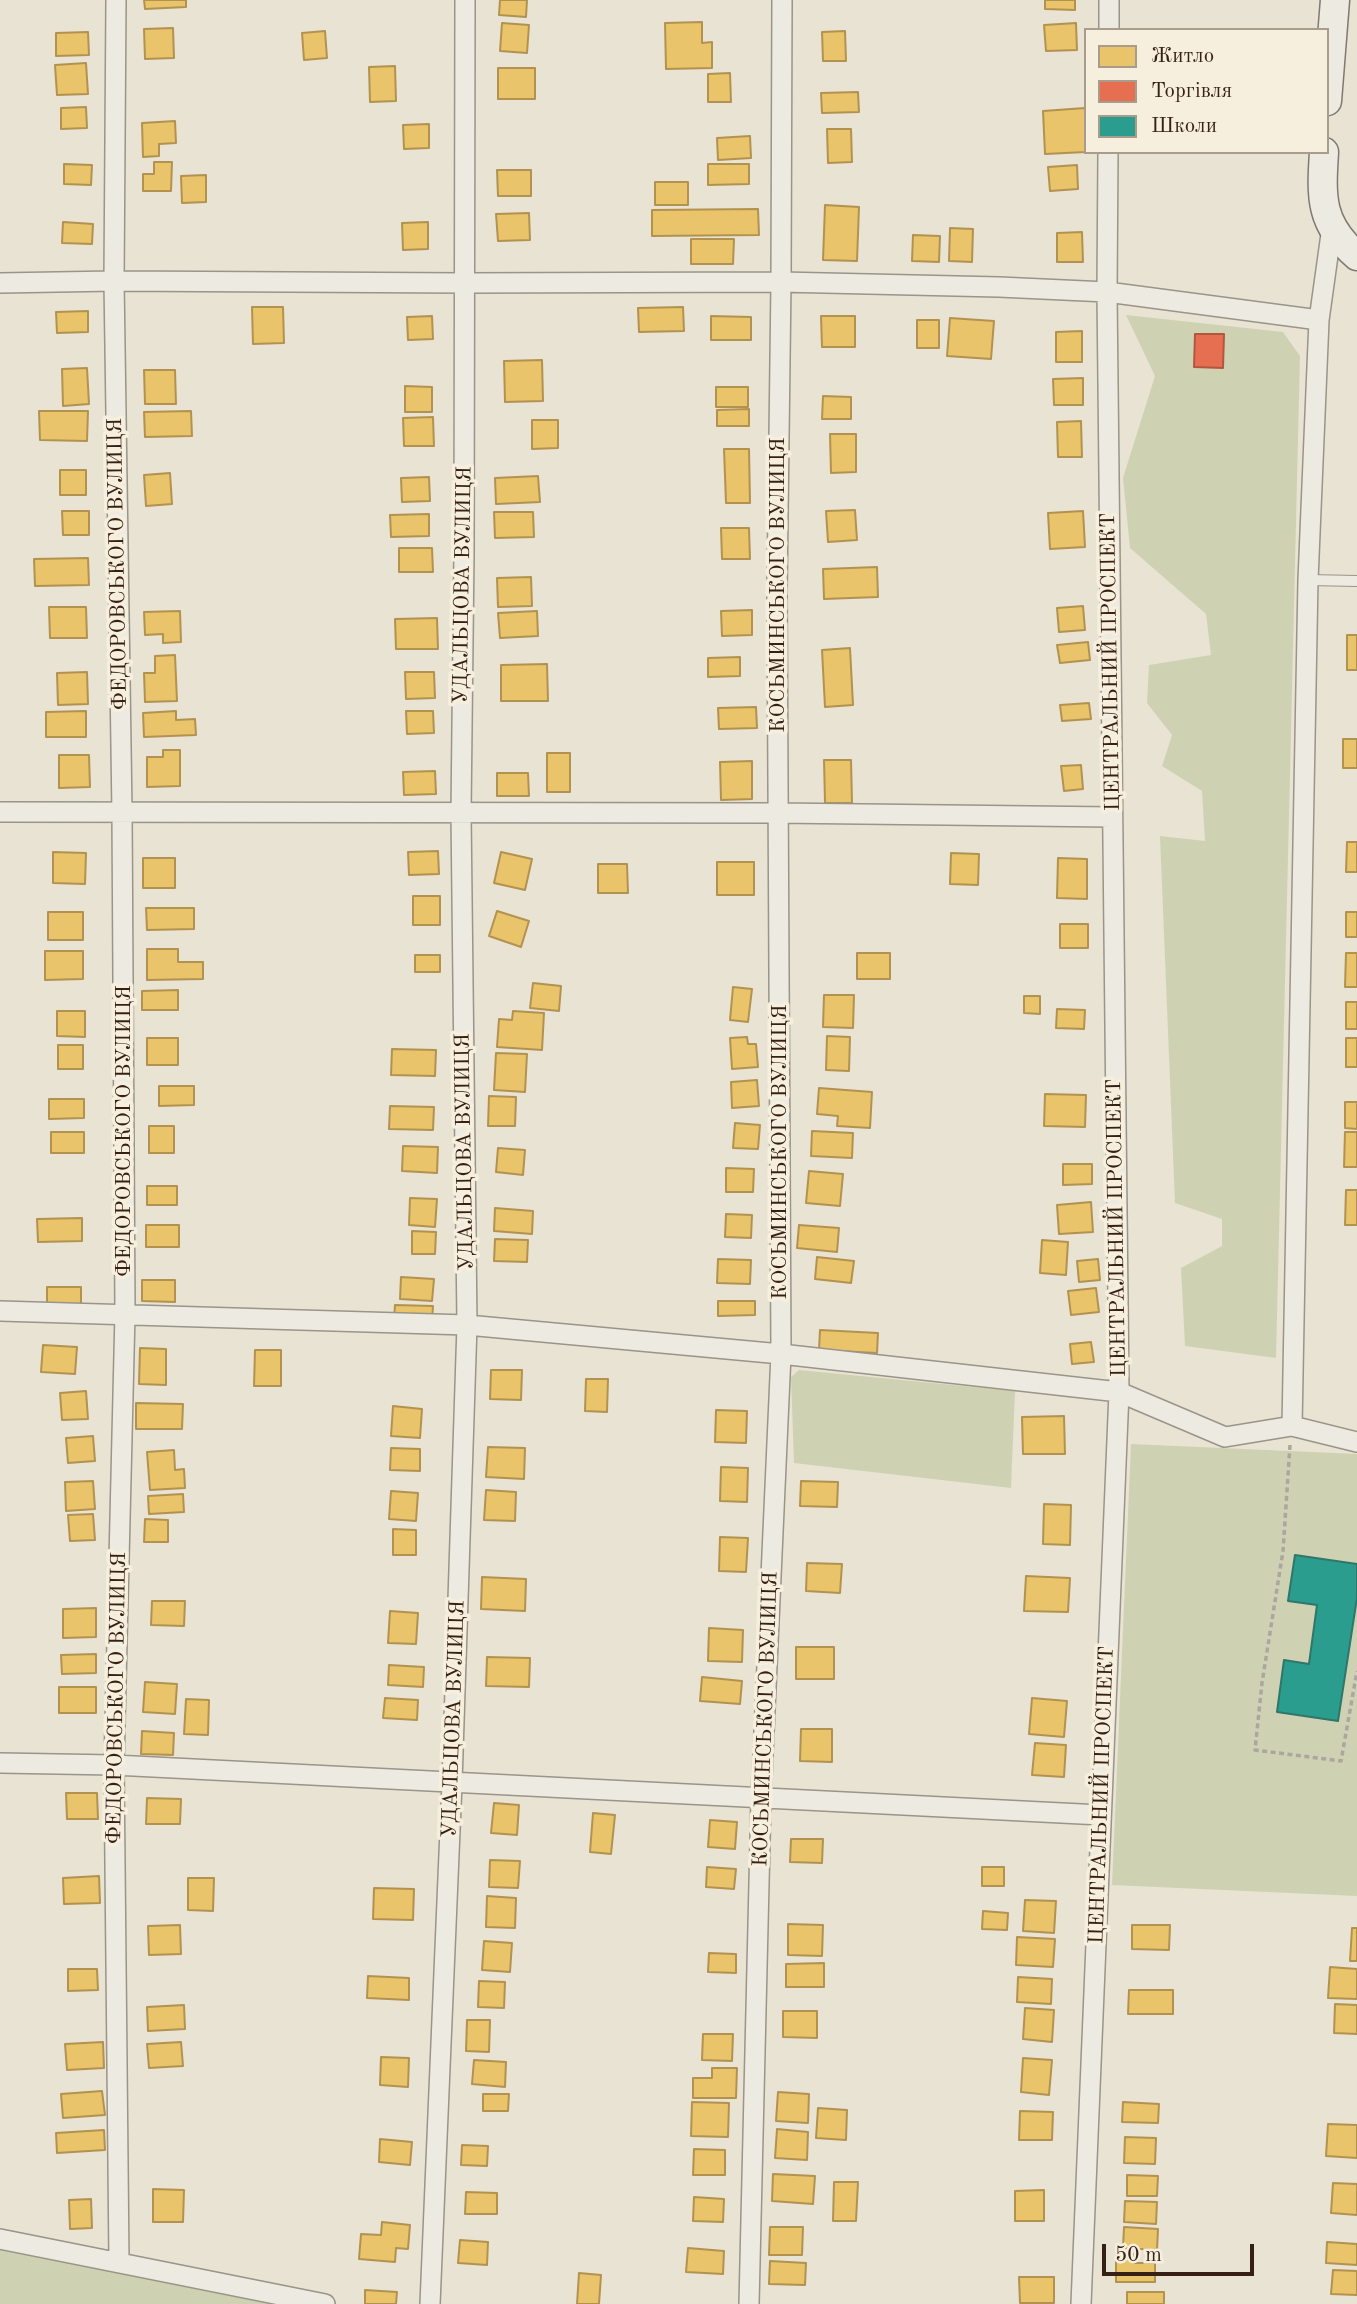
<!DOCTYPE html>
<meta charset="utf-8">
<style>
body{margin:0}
#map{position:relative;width:1357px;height:2304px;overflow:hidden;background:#e9e3d3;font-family:"Old Standard TT",serif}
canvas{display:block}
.legend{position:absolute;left:1084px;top:28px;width:245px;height:126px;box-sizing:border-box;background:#f6efdd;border:2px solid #a99c8d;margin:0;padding:9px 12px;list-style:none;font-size:21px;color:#361f15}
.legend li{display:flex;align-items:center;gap:14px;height:35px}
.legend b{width:35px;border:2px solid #a99c8d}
.scale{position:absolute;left:1102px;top:2244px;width:152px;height:32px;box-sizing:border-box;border:4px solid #361f15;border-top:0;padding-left:9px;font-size:21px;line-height:24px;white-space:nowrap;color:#361f15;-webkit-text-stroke:5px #f6efdd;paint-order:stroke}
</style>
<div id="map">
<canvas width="1357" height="2304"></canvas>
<ul class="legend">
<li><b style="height:19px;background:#e9c46a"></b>Житло</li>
<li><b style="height:19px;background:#e76f51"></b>Торгівля</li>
<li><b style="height:19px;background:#2a9d8f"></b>Школи</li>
</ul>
<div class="scale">50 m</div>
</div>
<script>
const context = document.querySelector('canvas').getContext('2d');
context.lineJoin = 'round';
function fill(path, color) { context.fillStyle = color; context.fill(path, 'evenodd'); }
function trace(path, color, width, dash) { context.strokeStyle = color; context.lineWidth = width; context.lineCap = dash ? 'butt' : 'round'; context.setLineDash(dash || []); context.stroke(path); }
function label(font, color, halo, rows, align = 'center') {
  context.font = font + ' "Old Standard TT",serif'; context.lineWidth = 7; context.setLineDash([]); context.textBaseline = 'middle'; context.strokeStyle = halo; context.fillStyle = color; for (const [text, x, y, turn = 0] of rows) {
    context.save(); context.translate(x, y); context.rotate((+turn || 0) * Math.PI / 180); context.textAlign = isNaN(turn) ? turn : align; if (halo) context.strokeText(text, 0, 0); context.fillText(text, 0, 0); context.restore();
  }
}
const green = new Path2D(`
 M1126,315L1283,332L1300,356L1276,1358L1185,1346L1181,1268L1222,1246V1219L1175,1203L1160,836L1205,841L1202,791L1162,766L1172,735L1147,703L1149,665L1211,655L1206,614L1130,548L1123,478L1155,376Z
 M799,1370L1015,1391L1011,1488L794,1463L791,1377Z
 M1131,1444L1357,1454V1896L1112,1885Z
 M0,2239L325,2304H0Z`);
const homes = new Path2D(`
 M144,0H186V7L145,9Z
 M500,0H527L526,17L499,15Z
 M1045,0H1075V10L1045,9Z
 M702,22V43L712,42V68L666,69L665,23Z
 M502,23L529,25L527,53L500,51Z
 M1076,23L1077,50L1046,51L1044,25Z
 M173,28L174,58L145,59L144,29Z
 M325,31L327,58L304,60L302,33Z
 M845,31L846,61H823L822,32Z
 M88,32L89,55L56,56V33Z
 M86,63L88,94L57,95L55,65Z
 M395,66L396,101L370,102L369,67Z
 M498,68H535V99H498Z
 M730,73L731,102H708V74Z
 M858,92L859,112L822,113L821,93Z
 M86,107L87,128L61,129V108Z
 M1085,108L1086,152L1045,154L1043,111Z
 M175,121L176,143L159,144V156L143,157L142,123Z
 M429,124V148L404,149L403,125Z
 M827,129H851L852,162L828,163Z
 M750,136L751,158L718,160L717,138Z
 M154,162H172L171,191H143V174H154Z
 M64,164L92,165L91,185L64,184Z
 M708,164H749V184L708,185Z
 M1077,165L1078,189L1050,191L1048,167Z
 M497,170H531V196H498Z
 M206,175V202L182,203L181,176Z
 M655,182H688V205H655Z
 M825,205L859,207L857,261L823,260Z
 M758,209L759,235L652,236V210Z
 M529,213L530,240L498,241L496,214Z
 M63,222L93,224L92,244L62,243Z
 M428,222V249L403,250L402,223Z
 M950,228L973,229L972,262L949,261Z
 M1082,232L1083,262H1057V233Z
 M913,235L940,236L939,262L912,261Z
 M691,239H734L733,264H691Z
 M252,307H283L284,343L253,344Z
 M683,307L684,331L639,332L638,308Z
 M88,311V332L57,333L56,312Z
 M432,316L433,339L408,340L407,317Z
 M711,316L751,317V340H711Z
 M821,316H855V347H822Z
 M950,318L994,321L991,359L947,356Z
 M917,320H939V348H917Z
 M1082,331V362H1056V332Z
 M542,360L543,401L505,402L504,361Z
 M87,368L89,404L63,406L62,369Z
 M144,370H175L176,404H145Z
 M1083,378V405H1054L1053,379Z
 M405,386L432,387V412H405Z
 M716,387H748V407H716Z
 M823,396L851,397V419H822Z
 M749,409V426H717V410Z
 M39,411H88L87,441L40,440Z
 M191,411L192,436L145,437L144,412Z
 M433,417L434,446H404L403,418Z
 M532,420H558V448L532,449Z
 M1081,421L1082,457H1058L1057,422Z
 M830,434H856V472L831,473Z
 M724,449H749L750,503H726Z
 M60,470H86V495H60Z
 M170,473L172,504L146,506L144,475Z
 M538,476L540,502L496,504L495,478Z
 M429,477L430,501L402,502L401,478Z
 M855,510L857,540L828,542L826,511Z
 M62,511H89V535H63Z
 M1083,511L1085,547L1050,549L1048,513Z
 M494,512H533L534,537L495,538Z
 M429,514V536L391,537L390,515Z
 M721,528H749L750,559H722Z
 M399,548H432L433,572H399Z
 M88,558L89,585L35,586L34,559Z
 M877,567L878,597L824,599L823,569Z
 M531,577L532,606L498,607L497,578Z
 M1083,606L1085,630L1059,632L1057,608Z
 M49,607H86L87,638H50Z
 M752,610V635L722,636L721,611Z
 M180,611L181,642L163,643V634L145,635L144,612Z
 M537,611L538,636L500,638L498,613Z
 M437,618L438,649H396L395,619Z
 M1347,635H1357V670H1347Z
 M1088,642L1090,660L1060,663L1057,645Z
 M850,648L853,705L825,707L822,650Z
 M175,655L177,701L145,702L144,673H155V656Z
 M740,657V676L708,677V658Z
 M547,664L548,701H501V665Z
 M87,672L88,704L58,705L57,673Z
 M405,672H434L435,698L406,699Z
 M1089,703L1091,719L1062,721L1060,705Z
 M756,707L757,728L719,729L718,708Z
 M86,711V737H46V712Z
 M176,711V720L195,719L196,735L144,737L143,713Z
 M406,711H433L434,733L407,734Z
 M1343,739H1357V768H1343Z
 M163,750H180V786L147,787V757H163Z
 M547,753H570V792H547Z
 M59,755H89L90,787L59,788Z
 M824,760H851L852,803H825Z
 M752,761V799L721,800L720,762Z
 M1081,765L1083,789L1064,791L1061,766Z
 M435,771L436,794L404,795L403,772Z
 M497,773H528L529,796H497Z
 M1347,842H1357V872H1346Z
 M438,851L439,874L409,875L408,852Z
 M53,852L86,853L85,884L53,883Z
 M501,852L532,859L525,890L494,883Z
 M951,853L979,854L978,885L950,884Z
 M143,858H175V888H143Z
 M1058,858L1087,859V899L1057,898Z
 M717,862H754V895H717Z
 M598,864H627L628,893H598Z
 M413,896H440V925H413Z
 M146,908H194V929L147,930Z
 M497,911L529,921L521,947L489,936Z
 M48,912H83V940H48Z
 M1346,912H1357V937H1346Z
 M1060,924H1088V948H1060Z
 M147,949H178V962H203V979L147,980Z
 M45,951H83V979L45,980Z
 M857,953H890V979H857Z
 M1346,953H1357V987H1345Z
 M415,955H440V972H415Z
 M533,983L561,986L559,1011L530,1008Z
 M733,987L752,989L748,1022L730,1020Z
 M178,990V1010H142V991Z
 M824,995H854L853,1028L823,1027Z
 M1024,996H1040V1014L1024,1013Z
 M1346,1002H1357V1029H1346Z
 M1057,1009L1085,1010L1084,1029L1056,1028Z
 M57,1011H85V1037L57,1036Z
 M513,1011L544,1013L542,1050L497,1047L499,1019L512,1020Z
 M827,1036L850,1037L849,1071L826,1070Z
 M747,1037L748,1044H756L758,1067L732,1069L730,1038Z
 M147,1038H178V1065H147Z
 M1346,1038H1357V1067H1346Z
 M58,1045H83V1069H58Z
 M392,1049L436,1050L435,1076L391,1075Z
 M496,1053L527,1054L525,1092L494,1090Z
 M757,1080L759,1106L732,1108L731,1082Z
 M159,1086H194V1105L159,1106Z
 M819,1088L872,1092L870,1128L837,1126L838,1116L817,1114Z
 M1045,1094L1086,1095L1085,1127L1044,1126Z
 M489,1096L516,1097L515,1126H488Z
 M49,1099H84V1118L49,1119Z
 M1345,1102H1357V1129L1345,1128Z
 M390,1106L434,1107L433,1130L389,1129Z
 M735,1123L760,1125L758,1149L733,1148Z
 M149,1126H174V1153H149Z
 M812,1131L853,1133L852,1158L811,1156Z
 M51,1132H84V1153H51Z
 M1345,1132H1357V1167H1344Z
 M403,1146L438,1147L437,1173L402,1171Z
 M498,1148L525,1150L523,1175L496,1172Z
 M1063,1164H1092V1184L1063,1185Z
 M726,1168L754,1169L753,1192H726Z
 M809,1171L843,1174L840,1206L806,1203Z
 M147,1186H177V1205H147Z
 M1346,1190H1357V1225H1345Z
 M410,1198L437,1199L435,1227L409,1225Z
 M1091,1202L1093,1232L1059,1234L1057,1205Z
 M495,1208L533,1211L532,1234L494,1231Z
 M726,1214L752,1215L751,1238L725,1237Z
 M82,1218V1241L38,1242L37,1219Z
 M146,1225H179V1247H146Z
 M799,1225L839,1228L837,1252L797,1248Z
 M412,1231L436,1232L435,1254H412Z
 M495,1239L528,1240L527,1262L494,1261Z
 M1042,1240L1068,1242L1066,1275L1040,1273Z
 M817,1257L854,1261L851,1283L815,1279Z
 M718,1259L751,1260L750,1284L717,1283Z
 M1098,1259L1100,1280L1079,1282L1077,1261Z
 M401,1277L434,1279L432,1301L400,1299Z
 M142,1280H175V1302L142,1301Z
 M47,1287H81V1308H47Z
 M1096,1288L1099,1312L1071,1315L1068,1291Z
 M718,1301H755V1315L718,1316Z
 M395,1305L433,1306L432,1321L394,1319Z
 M820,1330L878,1333L877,1353L819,1350Z
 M1091,1342L1094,1362L1072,1364L1070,1344Z
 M43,1345L77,1347L75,1374L41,1372Z
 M140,1348L166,1349V1385L139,1384Z
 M255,1350H281V1386H254Z
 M491,1370H522L521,1400L490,1399Z
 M586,1379H608L607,1412L585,1411Z
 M86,1391L88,1419L62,1420L60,1393Z
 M136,1403L183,1404L182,1429H136Z
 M393,1406L422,1409L420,1438L391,1436Z
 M716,1410L747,1411L746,1443L715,1442Z
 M1064,1416L1065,1454H1023L1022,1417Z
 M93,1436L95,1461L68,1463L66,1438Z
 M488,1447L525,1448L524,1479L486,1477Z
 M391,1448L420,1449V1471L390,1470Z
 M174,1450L175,1470L184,1469L185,1488L150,1490L147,1452Z
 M721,1467L748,1468L747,1502L720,1501Z
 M93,1481L95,1509L66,1511L65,1482Z
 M801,1481L838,1482L837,1507L800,1506Z
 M486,1490L516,1492L515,1521L484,1520Z
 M391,1491L418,1493L416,1521L389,1519Z
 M183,1494L184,1512L149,1514L148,1496Z
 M1044,1504L1071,1505L1070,1545L1043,1544Z
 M93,1514L95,1540L70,1541L68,1515Z
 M145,1519L168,1520V1542H144Z
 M393,1529L416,1530V1555H393Z
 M720,1537L748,1538L746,1572L719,1571Z
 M807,1563L842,1564L840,1593L806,1591Z
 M1026,1576L1070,1578L1068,1612L1024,1611Z
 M482,1577L526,1579L525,1611L481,1609Z
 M152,1601H185L184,1626L151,1625Z
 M96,1608V1637L63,1638V1609Z
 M390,1611L418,1613L416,1644L388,1643Z
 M709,1628L743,1630L742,1662L708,1661Z
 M796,1647H834V1679H796Z
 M96,1654V1673L62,1674L61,1655Z
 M487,1657L530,1658L529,1687L486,1686Z
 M389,1665L424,1667L423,1687L388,1685Z
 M702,1677L742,1681L740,1704L700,1701Z
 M145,1682L177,1684L175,1714L143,1712Z
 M59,1687H96V1713H59Z
 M385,1698L418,1700L417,1720L383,1718Z
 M1032,1698L1067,1701L1064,1737L1029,1734Z
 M186,1699L209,1700L208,1735L184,1734Z
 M801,1729H832V1762L800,1761Z
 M142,1731L174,1733L173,1755L141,1754Z
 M1035,1743L1066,1745L1064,1777L1032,1775Z
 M66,1793H97L98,1819H67Z
 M147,1798L181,1799L180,1824H146Z
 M494,1803L519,1805L517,1835L491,1833Z
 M593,1813L615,1815L611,1854L590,1852Z
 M710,1820L737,1822L735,1849L708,1847Z
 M791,1839H823L822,1863L790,1862Z
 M490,1860L520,1861L518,1888L489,1887Z
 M707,1867L736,1869L734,1889L706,1887Z
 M982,1867H1004V1886H982Z
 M99,1876L100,1903L64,1904L63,1878Z
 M188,1878H214L213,1911L188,1910Z
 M374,1888L414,1889L413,1920L373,1919Z
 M487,1896L516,1898L515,1928L486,1927Z
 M1025,1900L1056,1901L1054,1933L1023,1931Z
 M983,1911L1008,1913L1007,1930L982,1929Z
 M788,1924L823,1925L822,1956L788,1955Z
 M180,1925L181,1954L149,1955L148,1926Z
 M1132,1925H1170L1169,1950L1132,1949Z
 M1352,1928H1357V1961H1350Z
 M1017,1937L1055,1939L1053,1967L1016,1965Z
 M484,1941L512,1943L510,1972L482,1970Z
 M709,1953L736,1954V1973L708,1972Z
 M824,1963V1987H786V1964Z
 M1330,1967L1357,1969V1999L1328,1998Z
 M68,1969H97L98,1990L68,1991Z
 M368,1976L409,1978V2000L367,1998Z
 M1018,1977L1052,1979L1051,2004L1017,2002Z
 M479,1981L505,1982L504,2008L478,2007Z
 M1129,1990H1173V2014H1128Z
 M1335,2004L1357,2005V2034L1334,2033Z
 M184,2005L185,2029L148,2031L147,2007Z
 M1025,2008L1054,2010L1052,2042L1023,2039Z
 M783,2011H817V2038L783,2037Z
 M467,2020H490L489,2052L466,2051Z
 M703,2034H733L732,2061L702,2060Z
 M103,2042L104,2068L67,2070L65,2044Z
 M181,2042L183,2066L149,2068L147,2044Z
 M381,2057L409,2058L408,2087L380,2085Z
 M1023,2058L1052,2060L1049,2095L1021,2092Z
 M474,2060L506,2062L505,2087L472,2084Z
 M712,2068H737L736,2098H693V2078H712Z
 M102,2091L105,2115L63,2118L61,2094Z
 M778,2092L809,2094L808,2123L776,2121Z
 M483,2094H509L508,2111H483Z
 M692,2102L729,2103L728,2137L691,2136Z
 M1123,2102L1159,2104L1158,2123L1122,2122Z
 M818,2108L847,2110L846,2140L816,2138Z
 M1020,2111L1053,2112L1052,2140H1019Z
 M1328,2124L1357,2125V2158L1326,2156Z
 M777,2129L808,2132L807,2160L775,2158Z
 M104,2130L105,2150L57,2153L56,2133Z
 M1125,2137L1156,2138L1155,2164L1124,2163Z
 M380,2139L412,2142L410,2165L379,2162Z
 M462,2145L488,2146L487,2166L461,2165Z
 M694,2149L725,2150V2175H693Z
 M773,2174L815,2176L813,2204L772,2201Z
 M1127,2175L1158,2176L1157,2196H1127Z
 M834,2182H858L856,2221H833Z
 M1333,2183L1357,2184V2215L1331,2213Z
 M153,2189L184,2190L183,2222H153Z
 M1044,2190V2221H1015V2191Z
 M466,2192L497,2193V2214H465Z
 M694,2197L724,2199L723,2222L693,2221Z
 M91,2199L92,2228L70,2229L69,2200Z
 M1125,2201L1157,2202L1156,2224L1124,2222Z
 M382,2222L410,2225L408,2249L396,2248L395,2262L359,2259L361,2234L381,2235Z
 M770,2227H803L802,2255H769Z
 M1124,2227L1158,2229L1157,2250L1123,2248Z
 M460,2240L488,2242L487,2265L458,2263Z
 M1327,2242L1357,2244V2265L1326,2263Z
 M688,2248L724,2251L723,2274L686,2272Z
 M1116,2253L1134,2254V2263H1155V2282H1116Z
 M770,2261L806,2263L805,2285L769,2284Z
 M1333,2270L1357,2271V2295L1331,2294Z
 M579,2273L601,2275L599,2304H577Z
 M1019,2277H1054V2303H1020Z
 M365,2290L397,2292L396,2304H365Z
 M1127,2292H1164V2304H1127Z`);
const shops = new Path2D(`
 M1195,334H1224L1223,368L1194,367Z`);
const schools = new Path2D(`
 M1295,1555L1357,1564V1598L1338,1721L1277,1712L1284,1660L1309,1664L1317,1605L1288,1601Z`);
const path = new Path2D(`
 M1290,1445L1283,1551L1262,1683L1255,1750L1341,1761L1357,1671`);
const lane = new Path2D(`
 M1308,580L1357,581`);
const street = new Path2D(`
 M116,0L114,281L122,813L125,1313L114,1765L119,2262
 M1109,30V0
 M0,283L114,281L464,283L781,282L999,287L1107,292L1319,320
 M0,812L778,813L1112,817
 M0,1311L467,1325L781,1354L1119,1392L1225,1437L1292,1426L1357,1442
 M1292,1426L1308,580L1319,320L1332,227
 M0,1763L114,1765L1101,1815
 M0,2239L325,2304
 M430,2304L452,1783L467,1325L461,813L464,554L465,0
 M749,2304L761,1799L781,1354L777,592L781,282L782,0
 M1081,2304L1119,1392L1107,292L1108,152`);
const secondary = new Path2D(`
 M1327,101L1335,0
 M1324,152C1321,198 1320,224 1357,256`);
const streetNames = [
 ["ФЕДОРОВСЬКОГО ВУЛИЦЯ",118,564,-91],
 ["УДАЛЬЦОВА ВУЛИЦЯ",463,585,-89],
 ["КОСЬМИНСЬКОГО ВУЛИЦЯ",778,585,-90],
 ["ЦЕНТРАЛЬНИЙ ПРОСПЕКТ",1111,662,-91],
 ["ФЕДОРОВСЬКОГО ВУЛИЦЯ",124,1131,-90],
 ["УДАЛЬЦОВА ВУЛИЦЯ",465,1152,-91],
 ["КОСЬМИНСЬКОГО ВУЛИЦЯ",780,1152,-90],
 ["ЦЕНТРАЛЬНИЙ ПРОСПЕКТ",1117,1228,-91],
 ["ФЕДОРОВСЬКОГО ВУЛИЦЯ",117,1698,-89],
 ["УДАЛЬЦОВА ВУЛИЦЯ",454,1719,-88],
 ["КОСЬМИНСЬКОГО ВУЛИЦЯ",766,1719,-88],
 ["ЦЕНТРАЛЬНИЙ ПРОСПЕКТ",1102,1795,-88]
];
fill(green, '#ced2b3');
fill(homes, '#e9c46a');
trace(homes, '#b39250', 2);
fill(shops, '#e76f51');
trace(shops, '#b2573f', 2);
fill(schools, '#2a9d8f');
trace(schools, '#2e776a', 2);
trace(lane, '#9a9489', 12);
trace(street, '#9a9489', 22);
trace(secondary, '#807971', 31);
trace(path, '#aba69f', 3.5, [5, 3.5]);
trace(lane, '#edeae2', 10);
trace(street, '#edeae2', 19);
trace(secondary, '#edeae2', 28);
label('21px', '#361f15', '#f6efdd', streetNames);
</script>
